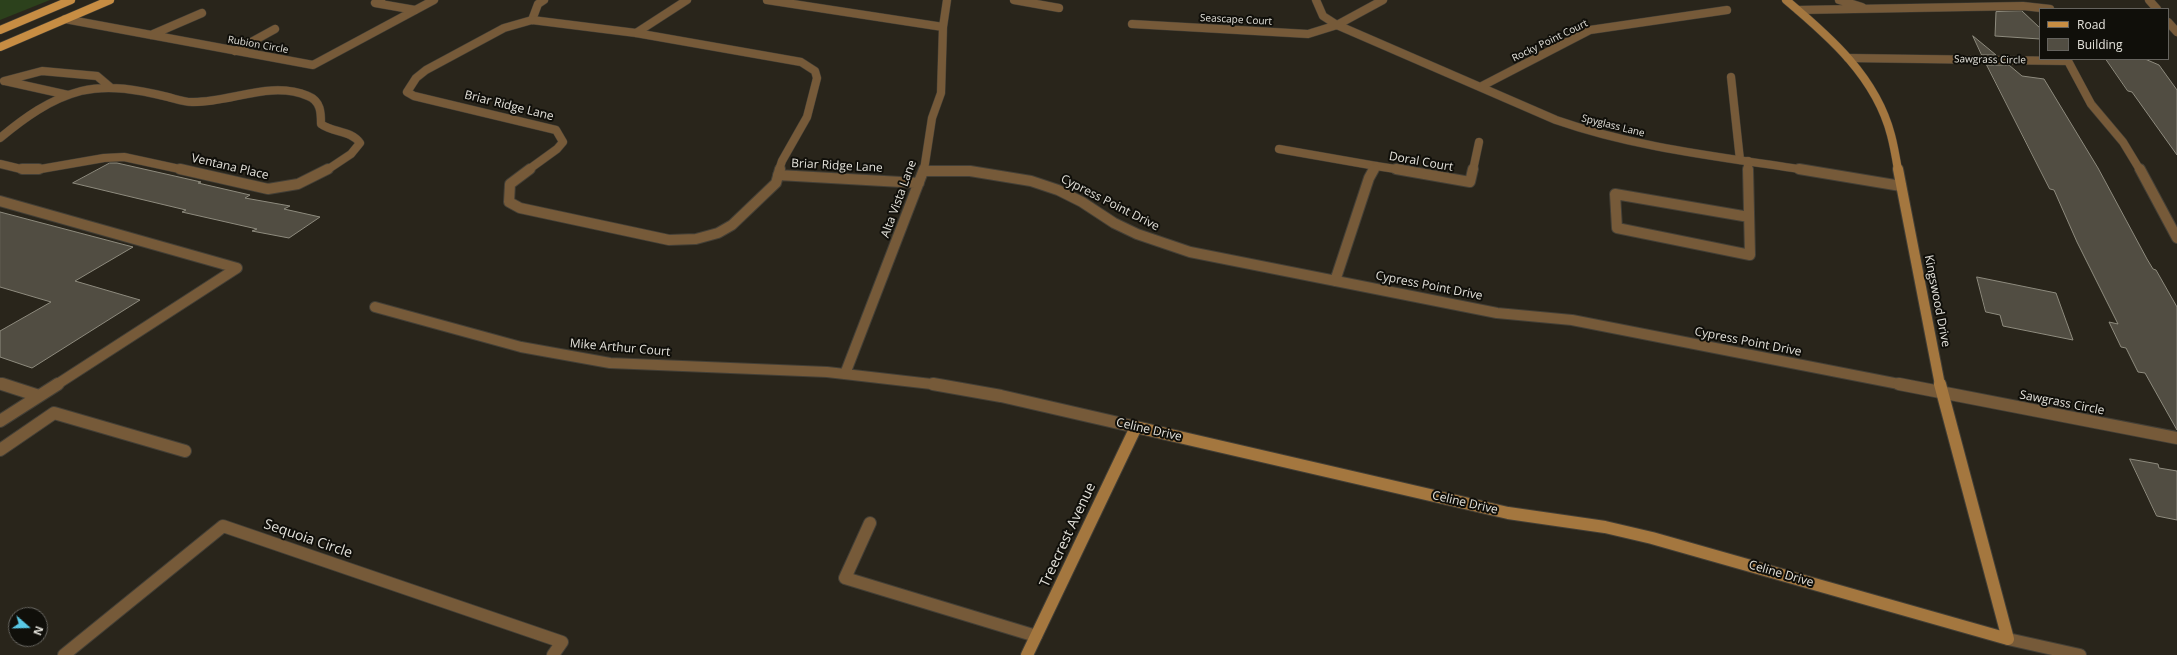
<!DOCTYPE html>
<style>
body{margin:0}
#map{position:relative;width:2177px;height:655px;overflow:hidden;background:#29251b;font-family:"Open Sans",sans-serif}
canvas{display:block}
.legend{position:absolute;left:2039px;top:8px;width:130px;height:52px;box-sizing:border-box;background:#100f0a;border:1px solid #65635e;margin:0;padding:5px 7px;list-style:none;font-size:12px;color:#e4e2db}
.legend li{display:flex;align-items:center;gap:8px;height:20px}
.legend b{width:20px;border:1px solid #65635e}
.north{position:absolute;left:8px;top:607px;width:40px;height:40px;box-sizing:border-box;background:#100f0a;border:1px solid #65635e;border-radius:50%;rotate:110deg;font-size:11px;font-weight:700;line-height:16px;text-align:center;color:#e4e2db}
.north::after{content:'';display:block;margin:auto;width:14px;height:18px;background:#59c8e5;clip-path:polygon(50% 0,100% 100%,50% 72%,0 100%)}
</style>
<div id="map">
<canvas width="2177" height="655"></canvas>
<ul class="legend">
<li><b style="height:5px;background:#c78d43"></b>Road</li>
<li><b style="height:11px;background:#514d42"></b>Building</li>
</ul>
<div class="north">N</div>
</div>
<script>
const context = document.querySelector('canvas').getContext('2d');
context.lineJoin = 'round';
function fill(path, color) { context.fillStyle = color; context.fill(path, 'evenodd'); }
function trace(path, color, width, dash) { context.strokeStyle = color; context.lineWidth = width; context.lineCap = dash ? 'butt' : 'round'; context.setLineDash(dash || []); context.stroke(path); }
function label(font, color, halo, rows, align = 'center') {
  context.font = font + ' "Open Sans",sans-serif'; context.lineWidth = 4; context.setLineDash([]); context.textBaseline = 'middle'; context.strokeStyle = halo; context.fillStyle = color; for (const [text, x, y, turn = 0] of rows) {
    context.save(); context.translate(x, y); context.rotate((+turn || 0) * Math.PI / 180); context.textAlign = isNaN(turn) ? turn : align; if (halo) context.strokeText(text, 0, 0); context.fillText(text, 0, 0); context.restore();
  }
}
const green = new Path2D(`
 M0,0H50L0,20Z`);
const building = new Path2D(`
 M2022,11L2040,28V39L1995,36L1996,12Z
 M1973,36L1996,55H1982Z
 M2106,59H2145L2159,65L2177,90V155L2132,92L2128,91Z
 M1987,65H2009L2022,76L2044,79L2098,168L2147,259L2153,269L2156,270L2177,307V430L2145,373L2138,372L2126,348L2121,347L2109,322L2118,324L2077,242L2054,190L2050,189Z
 M110,163H117L201,182L198,183L250,195L245,198L290,206L284,209L320,217L289,238L252,231L257,229L182,212L186,210L73,183Z
 M0,212L133,247L75,281L140,300L32,368L0,357V331L51,302L0,287Z
 M1977,277L2056,293L2073,340L2003,326L2000,315L1986,312Z
 M2130,459L2158,464L2159,468L2177,471V520L2157,516Z`);
const laneFar2 = new Path2D(`
 M381,0L375,3L415,10
 M1014,0L1059,8
 M1839,0L1862,7
 M1798,10L2023,6L2050,9
 M65,19L313,65L434,0
 M532,20L538,4L544,0
 M151,35L202,13
 M235,51L275,29
 M1731,77L1740,160
 M4,81L42,71L97,76L110,87
 M5,81L68,95
 M0,138C24,118 50,99 81,91C110,84 139,90 168,97C176,99 183,102 192,102C230,103 270,80 308,96C321,101 321,113 321,124C333,133 351,130 360,143L351,154L327,170
 M1279,149L1376,166
 M1748,161V170
 M0,164L25,170H35L104,158L124,157L184,170`);
const laneFar1 = new Path2D(`
 M22,169H39
 M180,169L268,189L298,184L328,169
 M1748,169L1750,255L1617,228L1615,194L1749,217
 M0,201L237,268L56,385
 M0,383L5,385`);
const lane = new Path2D(`
 M2,384L39,396
 M0,421L58,384
 M0,450L54,413L185,451
 M870,523L845,578L1036,636`);
const streetFar2 = new Path2D(`
 M767,0L943,27
 M1316,0L1323,16L1337,25L1556,120C1636,148 1722,157 1805,170
 M2149,0L2157,9
 M2168,22L2177,32
 M1132,24L1308,34L1337,25L1383,0
 M636,33L687,0
 M1848,58L2068,61L2091,104L2123,142L2140,170
 M1480,87L1590,30L1727,10
 M528,170L557,149L563,142L556,130L414,96L407,92L416,78L426,70L504,28L532,20L636,33L801,62L815,71L817,78L807,117L782,161L779,170
 M924,170L932,118L941,93L943,27L947,0
 M1373,170L1376,166L1402,170
 M1473,170L1479,142`);
const streetFar1 = new Path2D(`
 M530,169L510,184L509,202L520,208L669,240L696,239L718,233L732,225L776,183L780,169
 M1396,169L1470,182L1473,169
 M1799,169L1901,186
 M2140,169L2177,238
 M924,171H970L1031,181L1058,190L1082,202L1114,223L1137,234L1190,252L1497,313L1572,320L1904,385
 M778,175L919,183
 M1335,281L1369,178L1374,169
 M375,307L521,347L610,363L827,372L940,385
 M845,374L924,169`);
const street = new Path2D(`
 M933,384L1001,396L1136,427
 M1899,384L2177,438
 M2008,639L2080,655
 M64,655L223,526L562,642L553,655`);
const secondaryFar2 = new Path2D(`
 M1786,0C1830,37 1876,77 1891,135C1894,146 1896,158 1898,170`);
const secondaryFar1 = new Path2D(`
 M1898,169L1940,385`);
const secondary = new Path2D(`
 M1940,384L2008,639
 M1027,655L1136,427L1508,513L1605,527L1652,538L2008,639`);
const primary = new Path2D(`
 M0,30L71,0
 M0,47L110,0`);
const farStreetnames = [
 ["Seascape Court",1236,20,3],
 ["Rocky Point Court",1550,41,-26],
 ["Rubion Circle",258,45,10],
 ["Sawgrass Circle",1990,60,1],
 ["Spyglass Lane",1613,126,14]
];
const streetNames = [
 ["Briar Ridge Lane",509,106,14],
 ["Doral Court",1421,162,10],
 ["Briar Ridge Lane",837,166,3],
 ["Ventana Place",230,167,13],
 ["Alta Vista Lane",899,199,-70],
 ["Cypress Point Drive",1110,203,27],
 ["Cypress Point Drive",1429,286,11],
 ["Kingswood Drive",1937,301,79],
 ["Cypress Point Drive",1748,342,11],
 ["Mike Arthur Court",620,348,5],
 ["Sawgrass Circle",2062,403,11],
 ["Celine Drive",1149,430,13],
 ["Celine Drive",1465,503,13],
 ["Celine Drive",1781,574,16]
];
const nearStreetnames = [
 ["Treecrest Avenue",1068,535,-65],
 ["Sequoia Circle",308,539,19]
];
fill(green, '#2c411c');
fill(building, '#514d42');
trace(building, '#8e8b7e', 1);
trace(laneFar2, '#433f36', 9);
trace(laneFar1, '#433f36', 12);
trace(lane, '#433f36', 14);
trace(streetFar2, '#433f36', 9);
trace(streetFar1, '#433f36', 12);
trace(street, '#433f36', 14);
trace(secondaryFar2, '#433f36', 9);
trace(secondaryFar1, '#433f36', 12);
trace(secondary, '#433f36', 14);
trace(primary, '#433f36', 9);
trace(laneFar2, '#765a39', 8);
trace(laneFar1, '#765a39', 10);
trace(lane, '#765a39', 12);
trace(streetFar2, '#765a39', 8);
trace(streetFar1, '#765a39', 10);
trace(street, '#765a39', 12);
trace(secondaryFar2, '#a4773f', 8);
trace(secondaryFar1, '#a4773f', 10);
trace(secondary, '#a4773f', 12);
trace(primary, '#c78d43', 8);
label('10px', '#e4e2db', '#100f0a', farStreetnames);
label('12px', '#e4e2db', '#100f0a', streetNames);
label('14px', '#e4e2db', '#100f0a', nearStreetnames);
</script>
